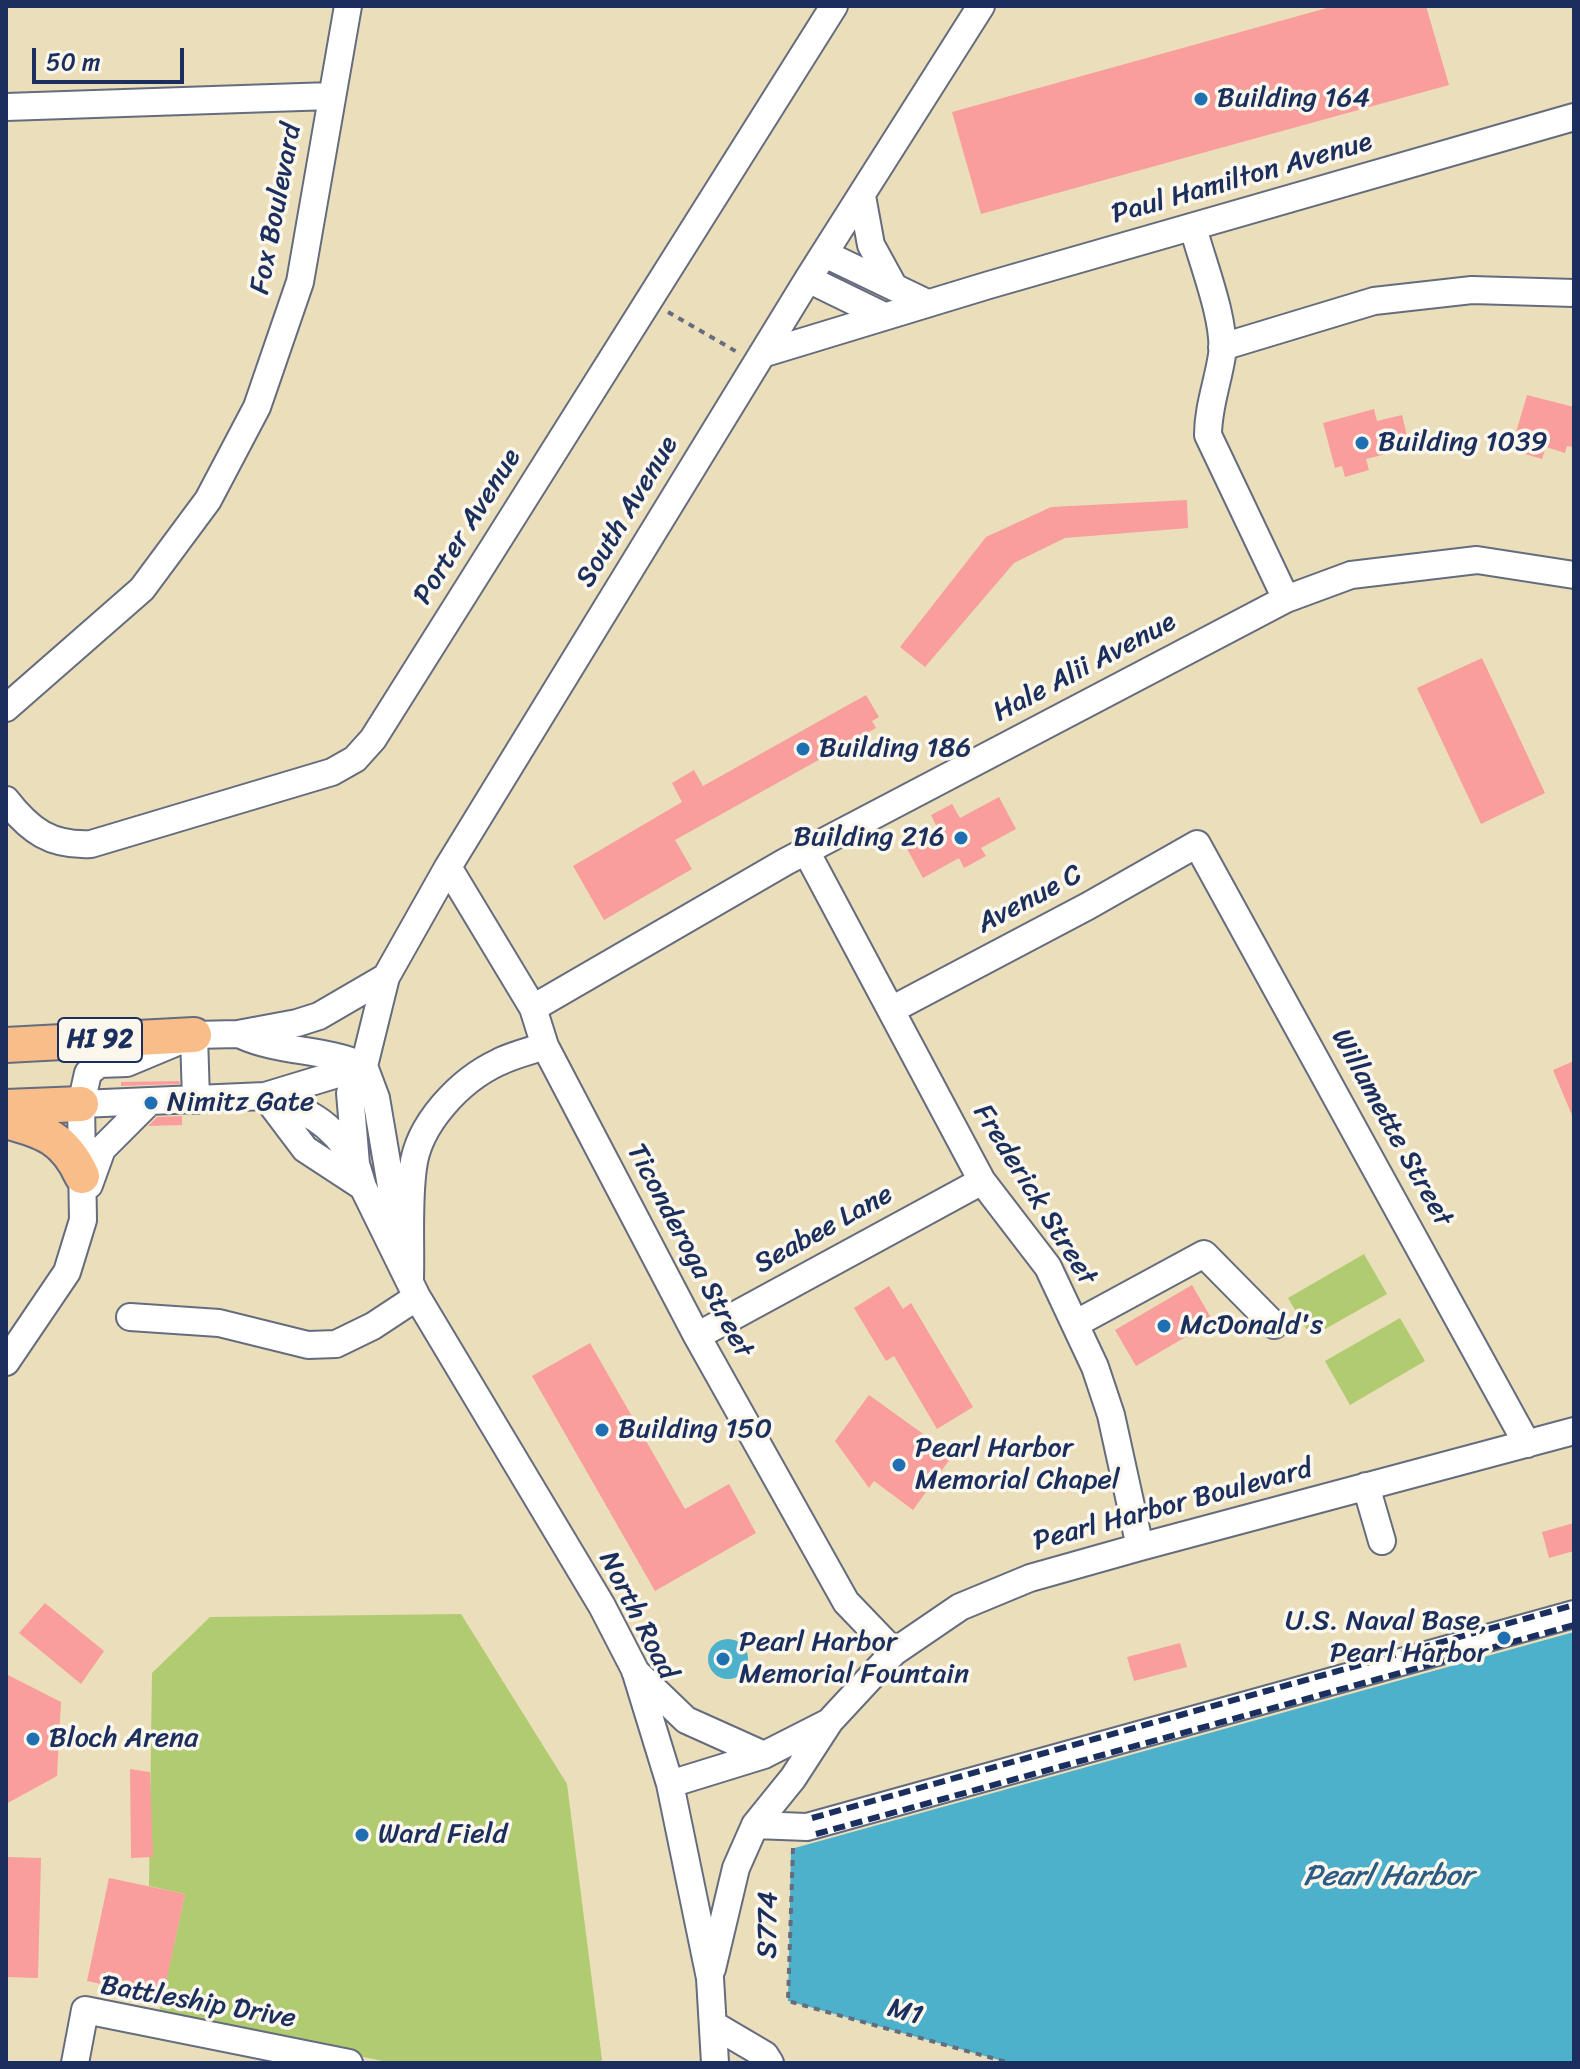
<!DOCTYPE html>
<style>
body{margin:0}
#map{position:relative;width:1580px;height:2069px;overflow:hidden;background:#ebdeba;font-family:Sriracha,sans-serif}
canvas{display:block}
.frame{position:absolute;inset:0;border:8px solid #1b2f5e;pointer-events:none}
.scale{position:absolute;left:32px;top:48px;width:152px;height:36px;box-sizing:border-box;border:4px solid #1b2f5e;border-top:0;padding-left:10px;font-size:24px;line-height:28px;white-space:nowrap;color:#1b2f5e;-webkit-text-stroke:6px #fbf7ec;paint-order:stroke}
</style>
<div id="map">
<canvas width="1580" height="2069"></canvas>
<div class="frame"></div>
<div class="scale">50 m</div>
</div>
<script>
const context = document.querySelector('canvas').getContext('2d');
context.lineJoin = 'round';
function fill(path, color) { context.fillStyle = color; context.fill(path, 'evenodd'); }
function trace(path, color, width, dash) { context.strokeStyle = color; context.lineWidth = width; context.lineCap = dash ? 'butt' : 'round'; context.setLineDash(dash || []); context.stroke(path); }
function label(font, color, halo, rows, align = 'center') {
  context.font = font + ' Sriracha,sans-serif'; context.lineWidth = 7; context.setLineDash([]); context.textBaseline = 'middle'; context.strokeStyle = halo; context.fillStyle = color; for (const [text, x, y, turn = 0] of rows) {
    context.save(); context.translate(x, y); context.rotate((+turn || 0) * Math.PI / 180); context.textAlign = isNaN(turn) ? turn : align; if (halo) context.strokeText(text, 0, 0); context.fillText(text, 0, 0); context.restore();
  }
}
const green = new Path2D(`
 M1364,1254L1387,1294L1311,1337L1288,1298Z
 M1400,1318L1425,1361L1350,1405L1325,1361Z
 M461,1614L567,1784L602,2060L599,2063H392L159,2014L185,1894L149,1886L152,1673L210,1617Z`);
const water = new Path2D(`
 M1574,1632V2063H1010L788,2001L791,1849Z
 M708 1659a20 20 0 1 1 40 0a20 20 0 1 1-40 0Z`);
const building = new Path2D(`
 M1334,6H1426L1449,85L981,214L952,112Z
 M1527,395L1574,407V447L1567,446L1565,453L1546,447L1542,459L1518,452L1521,441L1514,439Z
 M1374,409L1377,421L1402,415L1408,440L1384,447L1386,454L1366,459L1369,470L1345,477L1342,466L1335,468L1323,423Z
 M1187,500L1188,528L1065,538L1014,563L925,667L900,647L986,537L1051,507Z
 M1482,658L1545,793L1481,824L1417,688Z
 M866,695L879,717L872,721L876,728L675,840L692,869L604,920L573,866L682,802L672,783L694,770L703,786Z
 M999,797L1016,829L981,848L986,856L964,868L959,858L923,878L906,847L938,829L931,815L952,804L960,818Z
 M1574,1061V1120L1553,1070Z
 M179,1081L180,1084L121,1086V1082Z
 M182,1116V1125L148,1126L157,1117Z
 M1192,1285L1213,1321L1136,1366L1115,1330Z
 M889,1286L903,1309L911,1303L973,1407L937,1429L894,1356L886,1361L854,1308Z
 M590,1343L685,1509L729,1484L756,1533L655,1591L532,1376Z
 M869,1395L926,1436L918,1441L940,1446L953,1455L913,1510L874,1481L869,1488L835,1441Z
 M1574,1523V1551L1549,1558L1542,1532Z
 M45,1603L104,1651L81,1684L19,1633Z
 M1180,1643L1187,1667L1134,1681L1127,1657Z
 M6,1674L61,1702L57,1776L6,1804Z
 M130,1769L150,1772L153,1857L131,1858Z
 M6,1857L41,1858L38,1978L6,1977Z
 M109,1878L185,1894L163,1997L87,1981Z`);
const path = new Path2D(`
 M668,312L737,352
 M793,1848L788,2001L1010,2063`);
const minor = new Path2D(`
 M6,107L331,96
 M862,196L871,245L894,287
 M1193,227C1202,262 1226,320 1222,355C1218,382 1208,407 1208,435L1286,599
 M825,254L927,303
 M808,279L884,316
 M1222,347L1374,301L1472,290L1574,293
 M762,354L989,285L1574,117
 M6,708L142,589L208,500L257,407L300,282L348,6
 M6,800C30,831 51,846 91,844L332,772L355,759L373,739L834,6
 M806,851L982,1181L1048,1267L1095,1367L1111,1415L1140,1547
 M448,867L533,1008L545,1046L697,1336L846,1602L894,1652
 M533,1008L785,862L1286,599L1351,575L1477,560L1574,575
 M891,1010L1088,906L1197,844L1527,1444
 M194,1035L196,1100
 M241,1035C281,1053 323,1048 364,1066
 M364,1066L376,1098L400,1239
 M265,1096L305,1149L363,1187
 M265,1096C306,1111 330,1120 353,1159
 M81,1104L265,1096L364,1066
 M89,1185L102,1149L149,1102
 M410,1279C411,1242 408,1204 413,1168C418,1124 460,1080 499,1062C513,1055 530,1051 545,1046
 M130,1317L219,1323L308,1345L336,1344L373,1326L417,1297
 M1075,1324L1204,1254L1274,1325
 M697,1336L982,1181
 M6,1362L67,1272L83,1220L81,1104L88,1073L99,1064L127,1063L194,1035L238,1034L297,1023L319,1016L386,977
 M1366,1486L1382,1541
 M635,1671L686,1720L764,1755
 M670,1784L764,1755L827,1723
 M755,1825L807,1827L1574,1614
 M712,1969L736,1868L755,1825L793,1778L830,1721L894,1652L960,1607L1030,1578L1140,1547L1574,1431
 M714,2025L765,2055L770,2063
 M75,2063L85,2010L349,2063
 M715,2063L710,1978L670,1784L635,1670L602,1606L417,1297L363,1187L356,1164L350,1093L364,1066L386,977L448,867L808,279L981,6`);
const major = new Path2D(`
 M6,1045L194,1035
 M6,1107L81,1104
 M6,1121C44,1132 64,1137 82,1176`);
const rail = new Path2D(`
 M812,1818L1574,1605
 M816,1834L1574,1625`);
const markers = [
 [1201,99,8,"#1f6fb2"],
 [1362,443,8,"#1f6fb2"],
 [803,749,8,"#1f6fb2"],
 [961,838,8,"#1f6fb2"],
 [151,1103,8,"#1f6fb2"],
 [1164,1326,8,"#1f6fb2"],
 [602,1430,8,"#1f6fb2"],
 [899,1465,8,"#1f6fb2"],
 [1504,1638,8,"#1f6fb2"],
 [723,1659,8,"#1f6fb2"],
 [33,1739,8,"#1f6fb2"],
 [362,1835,8,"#1f6fb2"]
];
const shields = [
 [100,1040,84]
];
const shieldNames = [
 ["HI 92",100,1040]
];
const poiNames = [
 ["Building 164",1217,99],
 ["Building 1039",1378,443],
 ["Building 186",819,749],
 ["Building 216",945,838,"right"],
 ["Nimitz Gate",167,1103],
 ["McDonald's",1180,1326],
 ["Building 150",618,1430],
 ["Pearl Harbor",915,1449],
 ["Memorial Chapel",915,1481],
 ["U.S. Naval Base,",1488,1622,"right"],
 ["Pearl Harbor",1488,1654,"right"],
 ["Pearl Harbor",739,1643],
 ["Memorial Fountain",739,1675],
 ["Bloch Arena",49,1739],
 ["Ward Field",378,1835]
];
const streetNames = [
 ["Paul Hamilton Avenue",1242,179,-16],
 ["Fox Boulevard",277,209,-79],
 ["South Avenue",628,512,-59],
 ["Porter Avenue",468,527,-58],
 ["Hale Alii Avenue",1085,668,-28],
 ["Avenue C",1030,900,-28],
 ["Willamette Street",1391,1128,61],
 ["Frederick Street",1034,1195,58],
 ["Seabee Lane",824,1230,-29],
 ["Ticonderoga Street",689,1251,62],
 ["Pearl Harbor Boulevard",1173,1506,-15],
 ["North Road",637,1616,63],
 ["S774",769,1925,-89],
 ["Battleship Drive",198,2003,10],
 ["M1",905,2013,16]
];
const waterNames = [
 ["Pearl Harbor",1388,1877]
];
fill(green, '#b1cb71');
fill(water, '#4db1cc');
fill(building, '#f99e9c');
trace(minor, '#646c7e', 30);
trace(major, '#646c7e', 38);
trace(path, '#646c7e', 4, [6, 6]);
trace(minor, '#fff', 26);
trace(major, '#f8bd88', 34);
trace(rail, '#1b2f5e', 6, [12, 6]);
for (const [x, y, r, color] of markers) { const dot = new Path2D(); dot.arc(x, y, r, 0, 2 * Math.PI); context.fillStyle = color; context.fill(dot); trace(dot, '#fbf7ec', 3); }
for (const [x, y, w] of shields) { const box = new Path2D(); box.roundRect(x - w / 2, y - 22, w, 44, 6); context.fillStyle = '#fbf7ec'; context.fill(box); trace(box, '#1b2f5e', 2); }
label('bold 26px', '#1b2f5e', null, shieldNames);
label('28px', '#1b2f5e', '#fbf7ec', poiNames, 'left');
label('28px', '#1b2f5e', '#fbf7ec', streetNames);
label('italic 30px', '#2c5c84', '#fbf7ec', waterNames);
</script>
